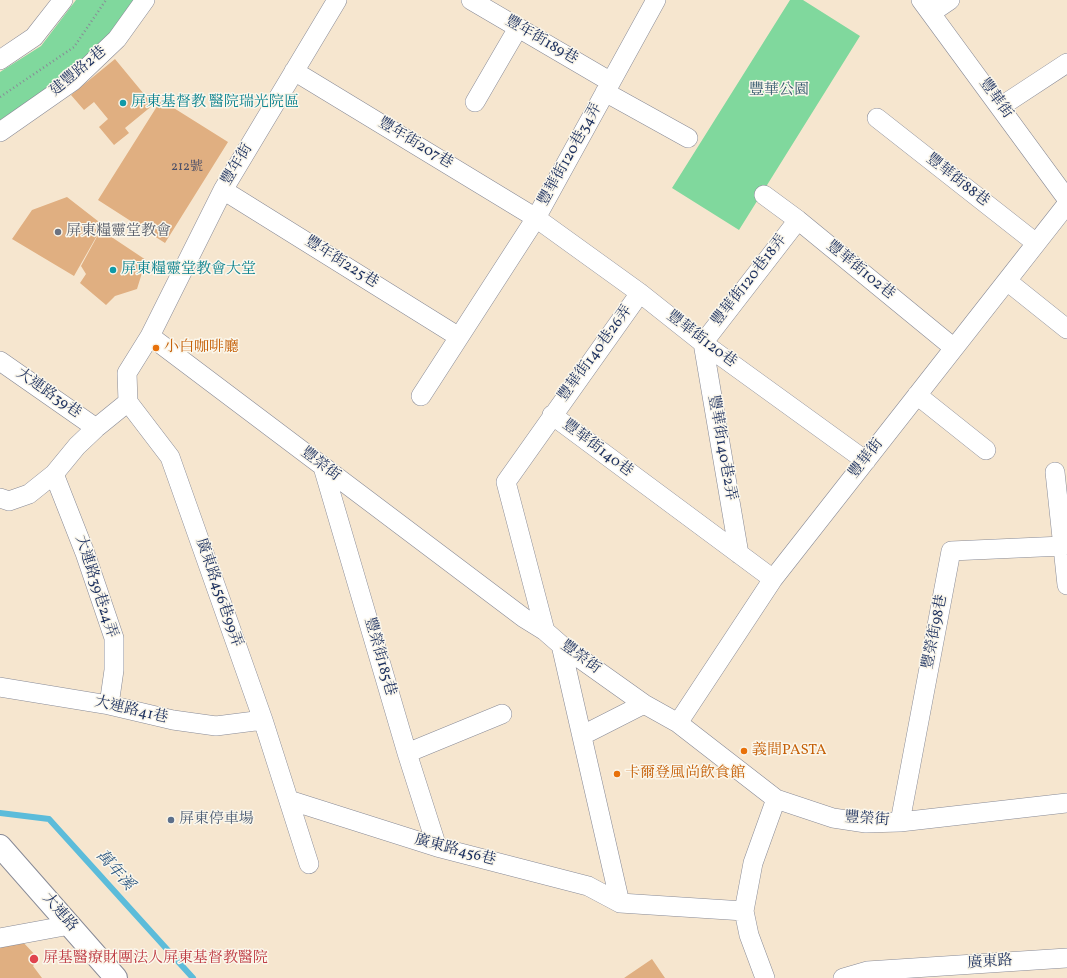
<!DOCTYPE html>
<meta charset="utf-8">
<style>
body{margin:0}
canvas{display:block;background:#f6e6cf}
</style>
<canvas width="1067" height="978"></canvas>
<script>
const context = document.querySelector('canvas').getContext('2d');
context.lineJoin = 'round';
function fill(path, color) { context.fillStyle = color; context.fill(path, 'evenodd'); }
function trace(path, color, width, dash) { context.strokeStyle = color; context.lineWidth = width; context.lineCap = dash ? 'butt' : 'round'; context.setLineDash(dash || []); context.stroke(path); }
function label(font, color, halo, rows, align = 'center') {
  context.font = font + ' Vollkorn,"Noto Serif TC",serif'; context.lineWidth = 3; context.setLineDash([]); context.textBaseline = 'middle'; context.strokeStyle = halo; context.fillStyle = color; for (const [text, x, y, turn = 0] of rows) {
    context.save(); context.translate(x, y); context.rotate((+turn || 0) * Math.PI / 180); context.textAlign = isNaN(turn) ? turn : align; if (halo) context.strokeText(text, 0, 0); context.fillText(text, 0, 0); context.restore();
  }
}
const green = new Path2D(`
 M76,0H135L111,33L67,76L0,120V72L41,46Z
 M790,0H803L860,36L739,230L672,188Z`);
const stream = new Path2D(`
 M0,813L49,819L193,978`);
const building = new Path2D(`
 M115,59L153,105L125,128L129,133L114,145L99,127L108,119L94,102L84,110L71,95Z
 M161,100L228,142L165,243L98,200Z
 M67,197L103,225L74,276L12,239L32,210Z
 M99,233L107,234L146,260L137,289L115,296L106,305L80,283L86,274L81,266Z
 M20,939L39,959L33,966L42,978H0V945Z
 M652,959L665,978H624Z`);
const path = new Path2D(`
 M0,97L74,47L106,0`);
const minor = new Path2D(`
 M471,0L611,82
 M921,0L1067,199
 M931,13L950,0
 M0,60L34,37L63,0
 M294,71L536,218L640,293L703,343L866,461
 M605,92L688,138
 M475,102L518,28
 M1000,107L1067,63
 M877,118L1036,243
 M0,132L73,81L117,39L145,0
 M223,190L459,337
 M764,195L798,220L954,348
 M1007,281L1067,329
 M150,336L524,618L545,631L561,645L644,704L678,723L776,799L833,818L866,823L900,822L1067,803
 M0,361L96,428
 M917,395L986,450
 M421,396L536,218L656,0
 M552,415L773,579
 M323,467L407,753L437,847
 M1055,472L1067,585
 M54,474L85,553L114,638V670L109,705
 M0,498L9,501L29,494L54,474L77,446L96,428L128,402
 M739,554L703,343L798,220
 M545,631L506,482L640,293
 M561,645L620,903
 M0,687L109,705L173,720L216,726L263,720
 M678,723L773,579L1067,204
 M583,735L644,704
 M407,753L502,714
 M289,800L437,847L588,886L620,903L744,911
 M900,822L951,551L1063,546
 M309,864L263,720L170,457L128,402L127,373L150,336L223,190L337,0
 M0,938L70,925
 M765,978L749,935L744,911L753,863L776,799
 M843,978L867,971L1067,958`);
const major = new Path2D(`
 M0,846L116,978`);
const markers = [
 [123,103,4,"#0f9aa8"],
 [58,232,4,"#6b7280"],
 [113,270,4,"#0f9aa8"],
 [156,348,4,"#e8710a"],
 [744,751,4,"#e8710a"],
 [617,774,4,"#e8710a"],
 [171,820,4,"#5c6f8a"],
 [34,959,5,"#e0444e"]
];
const numberNames = [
 ["212號",187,168]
];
const streetNames = [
 ["豐年街189巷",541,41,30],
 ["建豐路2巷",79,72,-40],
 ["豐華街",995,99,54],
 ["豐年街207巷",415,144,31],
 ["豐華街120巷34弄",571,155,-61],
 ["豐年街",238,165,-59],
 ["豐華街88巷",957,181,38],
 ["豐年街225巷",341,263,32],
 ["豐華街102巷",860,271,39],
 ["豐華街120巷18弄",750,281,-52],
 ["豐華街120巷",701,340,37],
 ["豐華街140巷26弄",596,354,-54],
 ["大連路39巷",48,394,35],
 ["豐華街140巷2弄",721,448,80],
 ["豐華街140巷",597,449,37],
 ["豐華街",867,459,-52],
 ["豐榮街",320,465,37],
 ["大連路39巷24弄",95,587,72],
 ["廣東路456巷99弄",218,593,71],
 ["豐榮街98巷",936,632,-79],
 ["豐榮街185巷",379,657,74],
 ["豐榮街",580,658,36],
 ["大連路41巷",131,711,13],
 ["豐榮街",867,820,4],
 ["廣東路456巷",455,851,15],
 ["大連路",59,913,49],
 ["廣東路",990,963,-4]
];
const parkNames = [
 ["豐華公園",779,91]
];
const cultureNames = [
 ["屏東基督教 醫院瑞光院區",131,103],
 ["屏東糧靈堂教會大堂",121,270]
];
const worshipNames = [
 ["屏東糧靈堂教會",66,232]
];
const foodNames = [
 ["小白咖啡廳",164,348],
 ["義間PASTA",752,751],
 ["卡爾登風尚飲食館",625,774]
];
const serviceNames = [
 ["屏東停車場",179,820]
];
const healthNames = [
 ["屏基醫療財團法人屏東基督教醫院",43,959]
];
const waterNames = [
 ["萬年溪",114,871,48]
];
fill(green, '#80d89d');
trace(stream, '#5cbcda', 6);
fill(building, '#e0af81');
trace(minor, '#888a96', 20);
trace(major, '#888a96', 24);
trace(path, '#888a96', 2.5, [1, 3]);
trace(minor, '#fff', 19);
trace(major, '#fff', 22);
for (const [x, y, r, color] of markers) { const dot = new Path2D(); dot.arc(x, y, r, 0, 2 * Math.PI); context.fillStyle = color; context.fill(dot); trace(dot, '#fbf7ec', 1.5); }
label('13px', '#4c4f67', null, numberNames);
label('15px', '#1b2f5e', '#fbf7ec', streetNames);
label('15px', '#34596e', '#fbf7ec', parkNames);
label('15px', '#0d838f', '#fbf7ec', cultureNames, 'left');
label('15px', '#5b616d', '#fbf7ec', worshipNames, 'left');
label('15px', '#c56008', '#fbf7ec', foodNames, 'left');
label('15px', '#4e5e75', '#fbf7ec', serviceNames, 'left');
label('15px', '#be3a42', '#fbf7ec', healthNames, 'left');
label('italic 16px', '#2e5983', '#fbf7ec', waterNames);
</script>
